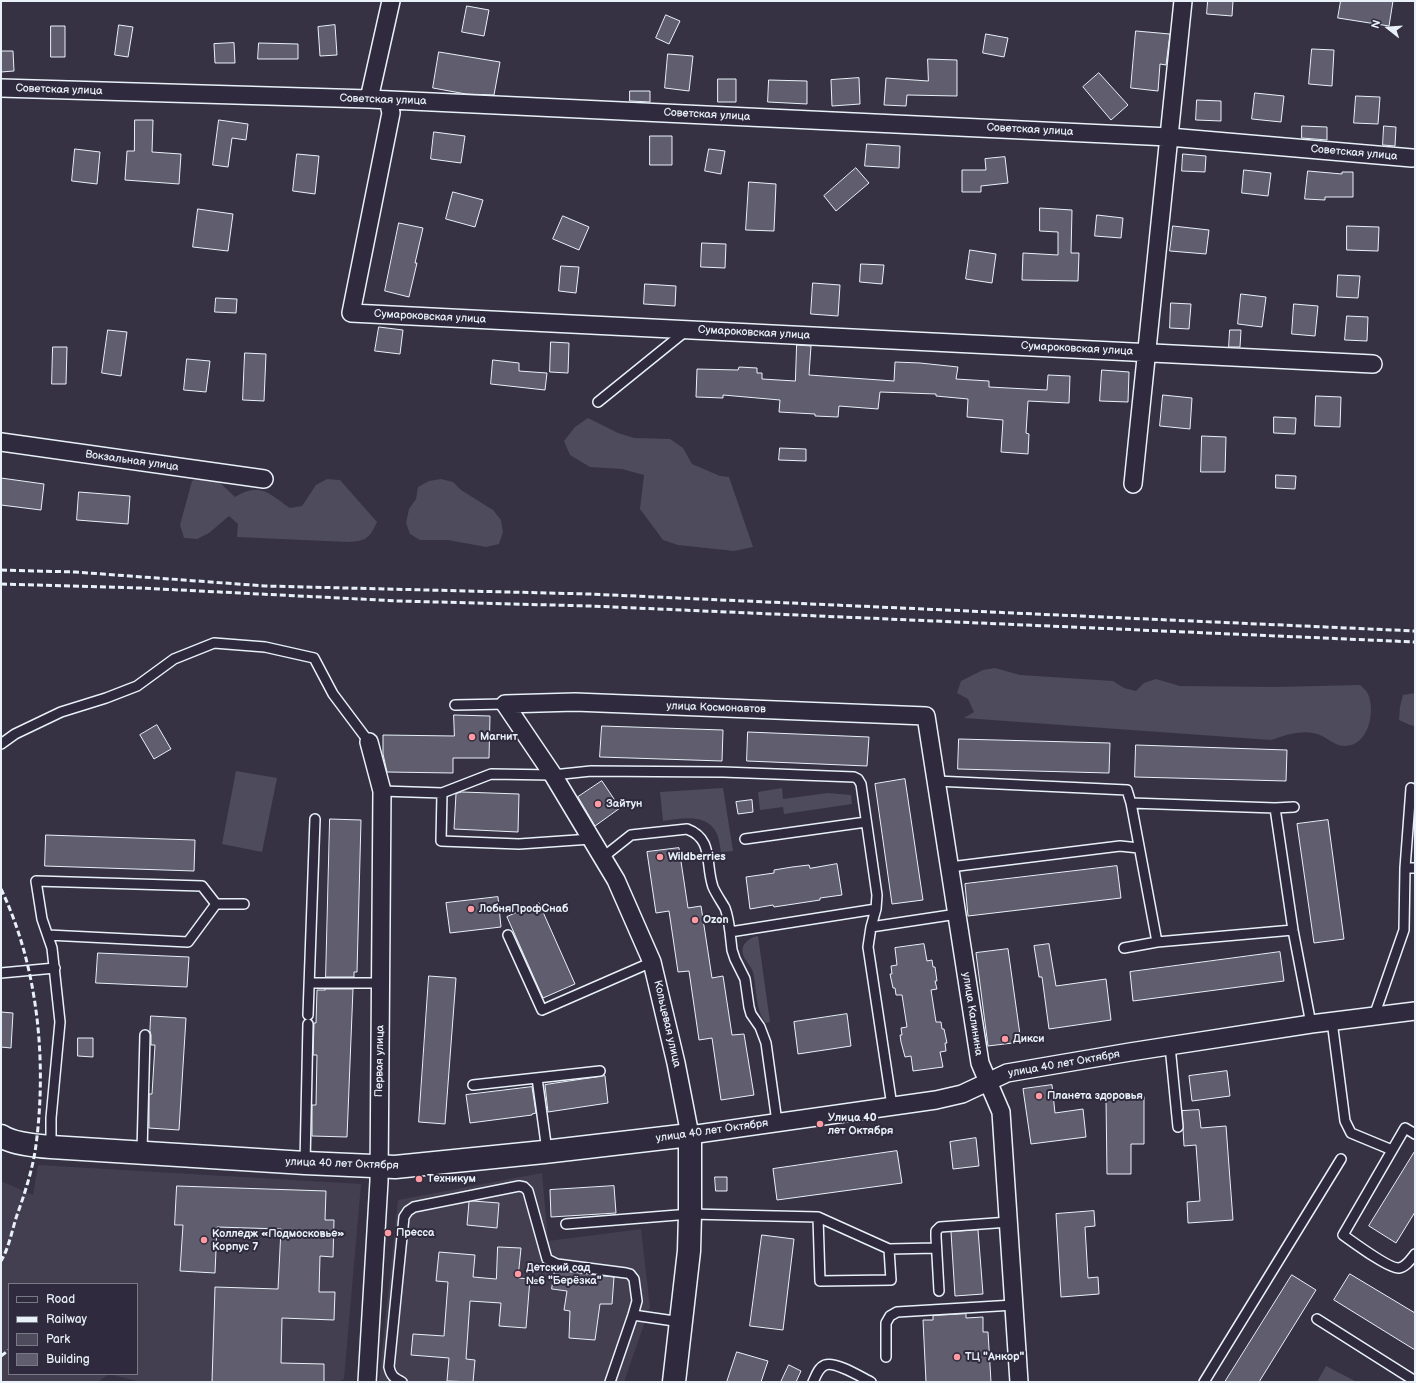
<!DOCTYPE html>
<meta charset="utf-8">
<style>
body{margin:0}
#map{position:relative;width:1416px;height:1383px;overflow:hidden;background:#363244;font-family:"Balsamiq Sans",sans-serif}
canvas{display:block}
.frame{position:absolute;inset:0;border:2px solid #e8f1f8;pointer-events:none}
.legend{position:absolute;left:8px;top:1283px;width:130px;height:92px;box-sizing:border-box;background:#2f2a3d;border:1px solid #797a88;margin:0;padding:5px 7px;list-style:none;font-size:12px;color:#e8f1f8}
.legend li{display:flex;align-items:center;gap:8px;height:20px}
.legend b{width:20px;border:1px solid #797a88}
.north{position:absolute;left:1368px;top:8px;width:40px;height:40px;-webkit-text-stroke:3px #2f2a3d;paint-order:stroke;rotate:287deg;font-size:11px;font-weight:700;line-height:16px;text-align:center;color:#e8f1f8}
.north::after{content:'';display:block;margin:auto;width:14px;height:18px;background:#e8f1f8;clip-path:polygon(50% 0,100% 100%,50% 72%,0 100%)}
</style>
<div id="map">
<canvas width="1416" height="1383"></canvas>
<div class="frame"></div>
<ul class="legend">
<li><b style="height:5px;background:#2f2a3d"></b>Road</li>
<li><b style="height:5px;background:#e8f1f8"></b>Railway</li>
<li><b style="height:11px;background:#4d4b5c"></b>Park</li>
<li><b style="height:11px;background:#605e6e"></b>Building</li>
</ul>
<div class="north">N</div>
</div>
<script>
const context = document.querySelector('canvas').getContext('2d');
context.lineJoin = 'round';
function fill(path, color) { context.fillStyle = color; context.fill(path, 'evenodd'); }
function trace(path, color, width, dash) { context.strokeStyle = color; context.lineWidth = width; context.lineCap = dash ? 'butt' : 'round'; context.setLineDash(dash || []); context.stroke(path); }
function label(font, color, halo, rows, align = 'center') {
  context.font = font + ' "Balsamiq Sans",sans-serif'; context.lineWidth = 4; context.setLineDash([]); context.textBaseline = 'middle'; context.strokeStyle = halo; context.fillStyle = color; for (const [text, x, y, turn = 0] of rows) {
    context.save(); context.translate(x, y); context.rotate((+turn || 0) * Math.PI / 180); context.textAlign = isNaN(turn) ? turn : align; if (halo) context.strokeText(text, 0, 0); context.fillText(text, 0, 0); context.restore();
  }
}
const built = new Path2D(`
 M38,1165L361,1184L344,1379L339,1382H137V1381L109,1374L98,1382H1V1181L33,1195ZM9,1284H137V1374H9Z
 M542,1173L548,1241L641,1229L650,1307L624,1382L379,1381L398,1200Z`);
const green = new Path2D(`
 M588,418L618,433L634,438L670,439L683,448L692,464L720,476L729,477L753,547L734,551L678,545L663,540L640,509L644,475L622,469L590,467L570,455L564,441L575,427Z
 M204,477L216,479L235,497C260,481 270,494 290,508L302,506L316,485L327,479L340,480L377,522C369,539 366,541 348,542L237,537L238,524L229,516L209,533L197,539L184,538L180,525L192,481Z
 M441,479L453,482L461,490L493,510L501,520L503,532L499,544L486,547L448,540H420L410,534L406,523L409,509L416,499L418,487L429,481Z
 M995,668L1020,675L1113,681L1124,688L1136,691L1144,683L1156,679L1180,686L1276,687L1360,685C1363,688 1367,691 1368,694C1376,712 1368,746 1345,746C1336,746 1330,740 1322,736C1307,728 1287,734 1271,740L964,718L974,712L968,699L957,693L961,681L983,670Z
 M1415,693V726L1410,725L1399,720L1400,707L1403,695Z
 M236,771L277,778L262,852L222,844Z
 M723,788L733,851L721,852C720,846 719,839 717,834C707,812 681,819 663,821L660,792Z
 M782,788L783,799L828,793L851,795L852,804L784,814L783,807L760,810L758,792Z
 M758,936L770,1022L766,1023C755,1010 757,989 753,972C750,963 740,957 743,947C745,941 752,937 758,936Z
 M1326,1366L1357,1382H1317Z`);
const building = new Path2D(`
 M1208,1H1233L1232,16L1207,14Z
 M1341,1H1393L1389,26L1338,18Z
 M467,6L489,10L484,36L462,32Z
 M666,15L680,21L669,44L656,38Z
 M119,25L133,27L128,57L115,55Z
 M335,25L337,55L320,56L318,27Z
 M51,26H65V57H51Z
 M1136,31L1170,34L1166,65L1160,64L1158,91L1131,88Z
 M986,34L1008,38L1004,57L983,53Z
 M234,43L235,63H215L214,44Z
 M259,43L298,44V59H258Z
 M1312,49L1334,50L1332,86L1309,84Z
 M1,51H13L14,71L1,72Z
 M439,52L500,62L494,95L466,94L433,88Z
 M668,54L693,56L689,91L665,88Z
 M928,59L957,60V96L907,95L906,106L884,105L886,78L928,81Z
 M1099,73L1128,105L1111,120L1083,87Z
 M859,78L860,104L832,106L831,80Z
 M718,79H736V102H718Z
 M769,80L807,81V104L768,102Z
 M630,91H650V102L630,101Z
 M1255,93L1284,96L1281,122L1252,119Z
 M1356,96L1380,97L1378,124L1354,123Z
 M1197,100L1221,101V121L1196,120Z
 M135,120H153L152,152L181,154L179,184L125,180L127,151H134Z
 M219,120L248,124L246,140L232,138L228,167L213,165Z
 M1302,126L1327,127V140L1302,138Z
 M1384,126L1396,127L1395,146L1383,145Z
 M434,132L465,136L461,163L431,159Z
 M650,136H672V165H650Z
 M867,144L900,146L899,168L865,166Z
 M75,149L100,152L97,184L72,181Z
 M709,149L725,151L721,174L705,171Z
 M297,154L319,156L315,194L293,191Z
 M1183,154L1206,156L1205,172L1182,171Z
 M1005,157L1008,183L981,186V192H962V170H986L985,159Z
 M856,168L869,183L836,211L824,196Z
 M1244,170L1271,173L1268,196L1242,193Z
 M1308,171L1342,174V172H1353V197H1325V200L1305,199Z
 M749,182L776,184L774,231L746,230Z
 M453,192L483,200L475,227L446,219Z
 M1040,208L1072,210L1071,253H1079L1078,281L1022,280L1023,253L1058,255V232L1040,231Z
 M198,209L233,214L228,251L193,247Z
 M1097,215L1123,218L1121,238L1095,236Z
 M563,216L589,227L579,250L553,239Z
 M399,223L423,228L415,263H417L409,297L385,291Z
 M1173,226L1209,230L1206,254L1170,251Z
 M1347,226L1379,227L1378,251L1347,250Z
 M702,243L726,244L725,268L701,267Z
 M970,250L996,254L992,283L966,279Z
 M861,264L884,265L882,284L860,282Z
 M561,266L579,267L576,293L559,291Z
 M1338,275L1360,276L1358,298L1337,297Z
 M813,283L840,285L838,316L811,314Z
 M645,284L676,286L675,306L644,304Z
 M1241,294L1266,297L1262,327L1238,324Z
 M216,298L237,299L236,313L215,312Z
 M1171,303L1191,304L1189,329L1170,328Z
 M1294,304L1318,306L1315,336L1292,334Z
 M1347,316L1368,317L1367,341L1345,340Z
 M379,327L403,330L400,354L375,351Z
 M108,330L127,332L121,376L102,373Z
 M1230,330H1241L1240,347H1229Z
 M551,342L569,343L568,373L550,372Z
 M797,345L811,346L809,375L894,381L895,362L920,363L958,367L956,379L989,381V387L1047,390L1048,375L1070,376L1069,403L1028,401L1026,433L1029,434L1028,454L1001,452L1003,420L967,417L968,399L936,396V394L880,392L878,409L839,406L838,417L815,416V414L779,412L780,400L723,395V398L696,397L697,369L738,370L739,367L757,368V373H762V379L795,381Z
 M53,347H67L66,384H52Z
 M245,353L266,354L264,401L243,400Z
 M187,359L210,361L206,392L184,390Z
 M493,360L519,363V371L547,373L545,390L491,384Z
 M1102,370L1129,372L1128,402L1100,401Z
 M1163,395L1192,398L1190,429L1160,426Z
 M1316,396L1341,397L1340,427L1315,426Z
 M1274,417L1296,418L1295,434L1274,433Z
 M1202,436L1226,437L1225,472H1201Z
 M780,448L806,449V461L779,460Z
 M1276,475L1296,476L1295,489L1276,488Z
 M1,478L44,484L41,510L1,505Z
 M79,492L130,496L128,524L77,520Z
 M454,715L490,716L489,758H453V773L387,772L383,754V735L454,736Z
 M157,725L171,749L154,759L140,735Z
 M602,726L723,730L722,761L600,757Z
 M748,732L869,737L867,766L747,761Z
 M959,739L1110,743L1109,773L958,769Z
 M1136,745L1287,750L1286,781L1135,777Z
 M905,779L923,900L892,904L875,784Z
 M602,781L620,808L595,826L578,797Z
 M462,792L519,794L518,832L454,829L456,794Z
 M752,800L753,812L738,814L736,802Z
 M330,819L361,820L357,972H354V977H326Z
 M1328,820L1344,939L1314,943L1297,824Z
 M46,835L195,840L194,871L45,866Z
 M679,848L688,908L701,906L712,978L723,976L732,1035L744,1034L754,1095L721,1100L712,1038L699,1040L689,971L678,972L669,911L656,913L647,852Z
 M837,864L842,895L820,898V900L774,907L773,905L750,909L746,877L774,873V870L792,867L809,865L810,868Z
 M1117,866L1121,898L968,916L965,884Z
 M498,897L501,927L450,933L446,903Z
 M539,903L575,984L543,998L507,917Z
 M924,944L927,961L932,960L933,967H935L937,981H935L937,989L931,990L936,1022H941L942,1029H944L947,1043H945L946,1051L940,1052L943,1067L913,1071L911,1056L905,1057L901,1042L900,1035H902L901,1028L907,1027L902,995H896L895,988H893L890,974H892L891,966L897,965L895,948Z
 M1049,944L1056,986L1106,979L1111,1020L1049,1029L1042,977H1039L1034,946Z
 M1008,949L1021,1042L988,1046L976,953Z
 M1280,952L1284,981L1133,1001L1130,972Z
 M98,953L189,957L187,987L96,983Z
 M429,976L456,978L445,1124L419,1122Z
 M325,989H353L347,1137L312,1136V1105H316L317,1055H313L314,1023H316L317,990H325Z
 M1,1012L13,1013L11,1048L1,1047Z
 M847,1014L851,1046L798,1054L794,1022Z
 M151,1016L186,1018L179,1130L149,1128V1094H152L155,1045H151V1035L150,1031Z
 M78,1038H93V1057L78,1056Z
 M1227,1071L1230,1096L1192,1101L1189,1076Z
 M605,1076L608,1103L548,1112L545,1085Z
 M1052,1085L1055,1113L1083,1109L1086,1137L1031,1144L1023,1089Z
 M532,1087L536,1113L532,1114V1115L470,1123L466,1095Z
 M1144,1097V1144H1131V1174H1107L1106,1098Z
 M1199,1110L1201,1128L1226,1126L1233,1220L1188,1223L1187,1202L1200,1201L1196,1145L1184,1146L1182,1111Z
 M976,1138L979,1166L953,1169L950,1142Z
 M897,1151L902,1183L777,1200L773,1169Z
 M1415,1151V1212L1396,1243L1369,1226Z
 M715,1177H727V1191H716Z
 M177,1186L326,1191L325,1220H334L333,1257L320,1256L319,1292H335L334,1320L282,1318L281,1363L324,1364V1382H212L215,1287L278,1289L281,1229L217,1227L215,1273L180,1271L183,1225H175Z
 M614,1186L616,1213L551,1217L550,1190Z
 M473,1201L499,1203L497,1228L467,1225L469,1202Z
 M1094,1211L1095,1226L1085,1227L1088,1278L1098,1277L1099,1294L1061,1297L1056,1214Z
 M978,1230L983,1294L955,1296L951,1232Z
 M762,1235L794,1239L783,1330L750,1326Z
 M498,1247L521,1248L518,1278L530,1279L526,1328L499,1326L501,1303L470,1301L466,1359L475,1360L473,1382L447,1381L449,1358L411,1355L413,1334L444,1336L448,1282L436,1281L439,1252L475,1255L473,1277L496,1279Z
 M555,1270L614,1277L612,1304H600L595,1340L569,1338L570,1311L564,1310L567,1291L552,1289Z
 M1350,1274L1415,1313V1350L1334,1300Z
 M1292,1275L1316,1290L1259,1382H1225Z
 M966,1314V1318L983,1317V1332H988L991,1382H926L923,1320H933V1316Z
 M737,1352L768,1361L761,1382H727Z
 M789,1365L801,1371L796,1382H781Z`);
const service = new Path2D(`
 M598,402L687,330
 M455,705L505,704
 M1,744L15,734L61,712L106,698L137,686L174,659L214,643L265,647L314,658L333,694L369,742
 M936,781L1127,790L1131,803L1275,808L1294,807
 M382,791L442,793L491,774L553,775L591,771L723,772L854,777L858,779L861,784L877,895L876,909L871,927L957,914
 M442,793L441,841L519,844L591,839
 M1131,803L1157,942
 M1275,808L1293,930L1311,1024
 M745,839L866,822
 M602,858L631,835L687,829C714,839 705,864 713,887C716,894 721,901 725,908C728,916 729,924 730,932L876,909
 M950,867L1120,846L1139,848
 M1405,868L1411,788
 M216,904H244
 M871,927L868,947L892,1106
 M730,932L732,950L735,959L745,979L749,1007L751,1014L760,1027L766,1043L777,1122
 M48,935L188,942L216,904L202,886L36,881L42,919L52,948L60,1022L51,1118V1147
 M508,935L542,1010L652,962
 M1124,948L1157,942L1293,930
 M1,973L55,968
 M310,983H381
 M308,1015L315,819
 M1374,1016L1404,930L1405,868H1415
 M1332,1021L1345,1121L1351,1133L1392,1150
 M1170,1046L1178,1127
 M537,1078L547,1151
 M473,1085L600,1071
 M1415,1134L1405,1128L1343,1235C1353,1242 1389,1269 1399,1268C1406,1267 1411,1259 1415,1254
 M142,1152L145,1035
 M305,1163L308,1024
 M566,1224L690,1214L818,1217L889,1249L891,1280L820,1281L818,1217
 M889,1249L936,1248
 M939,1291L936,1237V1231L940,1227L1009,1222
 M633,1315L681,1322
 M1317,1319L1415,1381
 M886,1357V1323L890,1316L897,1312L1014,1305
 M402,1382C394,1378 391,1376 389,1367L404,1217L408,1211L414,1207L519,1186L524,1187L528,1191L547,1259L557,1264L626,1273L630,1274L634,1279L637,1301L633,1315L610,1382
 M813,1382C816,1376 818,1368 825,1365C835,1361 861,1377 871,1382
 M1204,1382L1341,1159`);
const minor = new Path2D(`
 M1,88L369,99L1169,137L1412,158
 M369,99L391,1
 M388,100L391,113L351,313L1373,364
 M1,442L264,479
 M1133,484L1183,1
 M505,704L553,775L616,880L652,962L676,1063L690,1135L936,1100L962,1094L1007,1073L1130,1052L1311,1024L1415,1011
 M505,704L575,702L926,716L980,1063L1001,1112L1019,1382
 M367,1382L379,1181L382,791L369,742`);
const tertiary = new Path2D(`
 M1,1136C13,1144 36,1146 51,1147L305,1163L395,1167L544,1152L690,1135V1214L689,1251L674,1382`);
const rail = new Path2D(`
 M1,570L75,572L265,586L589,594L1415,631
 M1,584L140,588L399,601L590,606L1415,642
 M1,889C38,966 47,1061 36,1145C33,1168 25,1193 17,1215C12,1230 9,1248 1,1261
 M1,1356L9,1350`);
const markers = [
 [472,737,4,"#ff9aa2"],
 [598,804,4,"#ff9aa2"],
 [660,857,4,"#ff9aa2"],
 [471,909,4,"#ff9aa2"],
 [695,920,4,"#ff9aa2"],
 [1005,1039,4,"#ff9aa2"],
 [1039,1096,4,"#ff9aa2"],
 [820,1124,4,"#ff9aa2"],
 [419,1179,4,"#ff9aa2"],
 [388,1233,4,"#ff9aa2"],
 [204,1240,4,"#ff9aa2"],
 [518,1274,4,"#ff9aa2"],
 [957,1357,4,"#ff9aa2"]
];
const streetNames = [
 ["Советская улица",59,90,2],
 ["Советская улица",383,100,2],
 ["Советская улица",707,115,3],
 ["Советская улица",1030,130,3],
 ["Советская улица",1354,153,5],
 ["Сумароковская улица",430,317,3],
 ["Сумароковская улица",754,333,3],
 ["Сумароковская улица",1077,349,3],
 ["Вокзальная улица",132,461,8],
 ["улица Космонавтов",716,708,2],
 ["улица Калинина",972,1014,81],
 ["Кольцевая улица",667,1024,77],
 ["Первая улица",380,1061,-89],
 ["улица 40 лет Октября",1064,1064,-10],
 ["улица 40 лет Октября",712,1131,-8],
 ["улица 40 лет Октября",342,1164,2]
];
const poiNames = [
 ["Магнит",480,737],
 ["Зайтун",606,804],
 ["Wildberries",668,857],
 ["ЛобняПрофСнаб",479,909],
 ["Ozon",703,920],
 ["Дикси",1013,1039],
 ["Планета здоровья",1047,1096],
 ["Улица 40",828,1118],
 ["лет Октября",828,1131],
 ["Техникум",427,1179],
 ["Пресса",396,1233],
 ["Колледж «Подмосковье»",212,1234],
 ["Корпус 7",212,1247],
 ["Детский сад",526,1268],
 ["№6 \"Берёзка\"",526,1281],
 ["ТЦ \"Анкор\"",965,1357]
];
fill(built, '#433f51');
fill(green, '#4d4b5c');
fill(building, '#605e6e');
trace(building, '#e8f1f8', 1);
trace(service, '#e8f1f8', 12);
trace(minor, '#e8f1f8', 20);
trace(tertiary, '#e8f1f8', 25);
trace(service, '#2f2a3d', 9);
trace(minor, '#2f2a3d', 17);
trace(tertiary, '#2f2a3d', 22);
trace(rail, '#e8f1f8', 3, [6, 3]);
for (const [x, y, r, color] of markers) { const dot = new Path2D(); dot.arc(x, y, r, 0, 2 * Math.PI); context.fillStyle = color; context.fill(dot); trace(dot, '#2f2a3d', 1.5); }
label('11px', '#e8f1f8', '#2f2a3d', streetNames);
label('bold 11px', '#e8f1f8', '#2f2a3d', poiNames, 'left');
</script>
